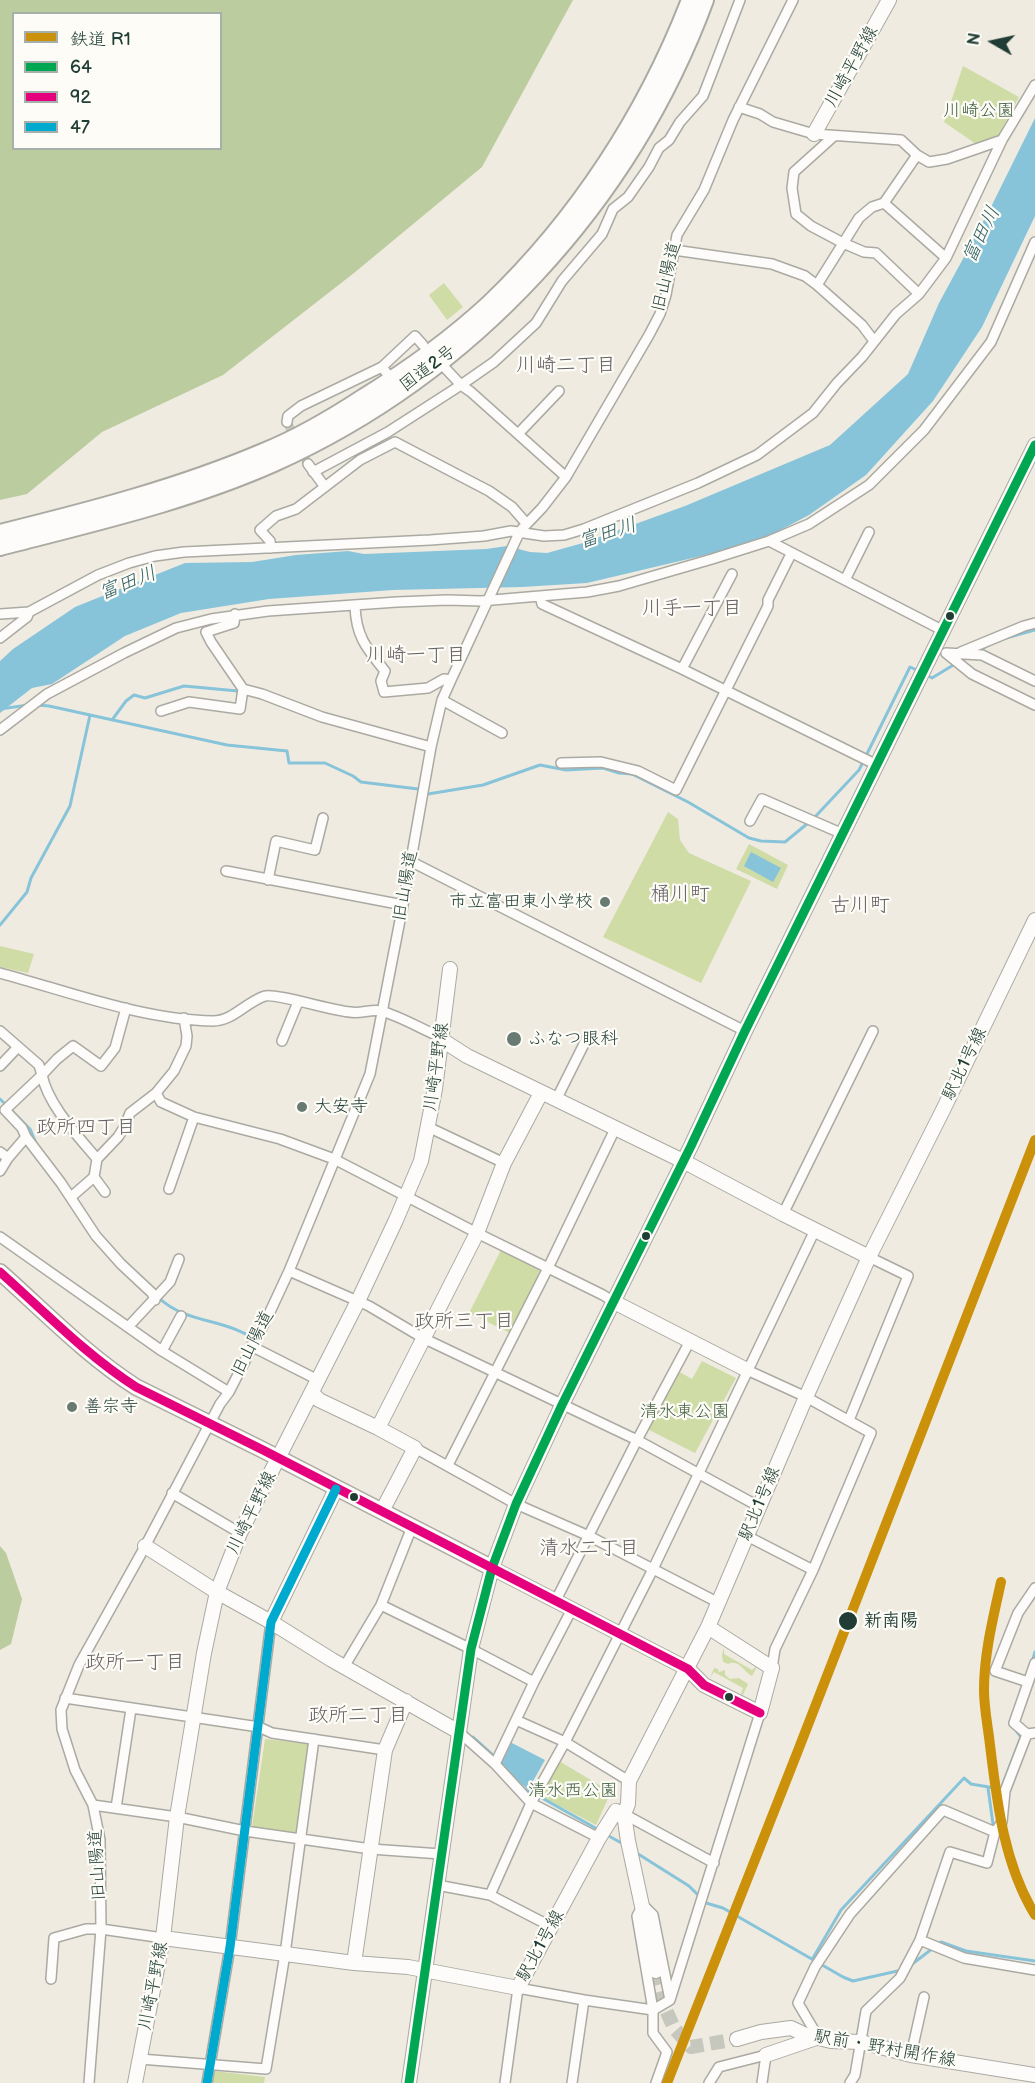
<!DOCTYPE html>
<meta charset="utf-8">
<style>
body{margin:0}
#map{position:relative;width:1035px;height:2083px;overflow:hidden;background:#f0ebe1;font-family:"Balsamiq Sans","Klee One",sans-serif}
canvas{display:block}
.legend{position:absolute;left:12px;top:12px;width:210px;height:138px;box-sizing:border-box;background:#fdfcf7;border:2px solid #a4b0a9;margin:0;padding:8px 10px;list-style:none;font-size:18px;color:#1f3d34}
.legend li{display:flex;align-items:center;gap:12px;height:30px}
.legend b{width:30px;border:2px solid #a4b0a9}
.north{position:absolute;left:963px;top:12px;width:60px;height:60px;-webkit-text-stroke:4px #fdfcf7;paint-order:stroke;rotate:279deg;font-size:16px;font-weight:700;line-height:24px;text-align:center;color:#1f3d34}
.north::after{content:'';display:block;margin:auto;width:21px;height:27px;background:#1f3d34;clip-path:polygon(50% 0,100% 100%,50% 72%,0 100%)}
</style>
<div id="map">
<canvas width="1035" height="2083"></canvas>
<ul class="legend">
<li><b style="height:8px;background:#cc910a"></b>鉄道 R1</li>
<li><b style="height:8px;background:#00a651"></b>64</li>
<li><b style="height:8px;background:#e5007d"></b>92</li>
<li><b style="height:8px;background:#00a9ce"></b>47</li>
</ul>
<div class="north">N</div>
</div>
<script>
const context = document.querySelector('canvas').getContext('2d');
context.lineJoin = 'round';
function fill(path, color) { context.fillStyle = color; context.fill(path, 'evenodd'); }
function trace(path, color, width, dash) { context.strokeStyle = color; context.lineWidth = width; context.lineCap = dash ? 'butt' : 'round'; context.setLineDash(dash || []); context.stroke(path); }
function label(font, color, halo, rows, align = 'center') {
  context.font = font + ' "Balsamiq Sans","Klee One",sans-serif'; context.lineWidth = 4.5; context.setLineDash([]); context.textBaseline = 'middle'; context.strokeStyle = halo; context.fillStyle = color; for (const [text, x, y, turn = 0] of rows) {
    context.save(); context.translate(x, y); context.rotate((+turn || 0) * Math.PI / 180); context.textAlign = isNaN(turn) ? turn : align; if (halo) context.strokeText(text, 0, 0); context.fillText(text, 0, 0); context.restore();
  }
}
const green = new Path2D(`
 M963,66L1019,97L998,136L976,144L944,122Z
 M444,283L463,307L447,320L429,295Z
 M668,812L678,819L680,840L689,853L751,881L701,983L603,937Z
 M749,844L788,865L777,889L736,869Z
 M0,946L34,954L28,973L0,967Z
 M502,1248L541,1268L510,1333L469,1313Z
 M702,1361L736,1378L695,1453L645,1428L676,1370L692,1379Z
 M724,1648V1654L752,1670L758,1665L752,1676C743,1671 739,1659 728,1664L723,1662L722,1655Z
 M714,1668L718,1669L719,1672L725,1670V1675L730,1679L739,1678L748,1684L743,1695L741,1694L743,1688L714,1672L710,1678Z
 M265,1739L311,1744L298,1835L252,1827Z
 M559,1761L611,1792L596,1825L542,1797Z
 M214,2071L265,2077L264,2083H212Z`);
const forest = new Path2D(`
 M0,0H573L482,167L354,273L223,375L102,432L27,494L0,500ZM14,14H220V148H14Z
 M0,1546L6,1553L22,1599L11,1644L0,1650Z`);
const water = new Path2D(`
 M1035,118V216L982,327L933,401L866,475L809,515L756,543L587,583L522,587L393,590L269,599L181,613L125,636L52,684L32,688L0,713V661L13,649L75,607L185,563L252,562L296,555L348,551L364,554L486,549L507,546L530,552L547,553L583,543L685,506L830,445L908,374L939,303L991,207Z
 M751,852L781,868L773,882L744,866Z
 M510,1742L545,1760L528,1790L501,1764Z`);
const stream = new Path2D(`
 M1006,638L1035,630
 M977,652L989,645
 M927,675L932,678L955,664
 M37,705L49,706L227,745L287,751L289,763H325L353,776L361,782L418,789L428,794L483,785L540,765L566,770L603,768L619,773L632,774L688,802L749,838L761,841L785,842L813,819L859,770L910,667L919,671
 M0,709L28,705
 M112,720L126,701L134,695L145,698L184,686L238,691
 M0,925L27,892L31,878L70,806L90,715
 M0,1099L30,1129L36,1143
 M159,1298C187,1325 232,1318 260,1344
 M1032,1662L1035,1652
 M473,1737L493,1755
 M507,1770L522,1784
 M988,1788L993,1824
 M526,1789L599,1830
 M607,1835L625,1845
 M635,1852L689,1886L706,1903L723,1908L843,1977L853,1981L902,1970
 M813,1958L841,1910L964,1778L971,1784L1001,1789L1021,1737L1015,1729
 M911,1965L941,1942L966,1951L1035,1961`);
const streetTunnel = new Path2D(`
 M287,422L308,464`);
const secondaryTunnel = new Path2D(`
 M656,1971L666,2010L674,2028L691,2047L737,2039`);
const street = new Path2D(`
 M739,107L760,114L773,122L814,134L901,140L917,155L929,162L947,159L1002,140
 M834,136L794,172L792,188L796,214L811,226L843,243L864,252L876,253L919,294
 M884,203L946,258
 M674,250L772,264L805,276L817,285L862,325L874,341
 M817,285L859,218L872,207L884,203L917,155
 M446,369L461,385L471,392L566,477
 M392,380L382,367L415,336L423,345
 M287,422L288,416L301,406L382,367
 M518,434L559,391
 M308,464L325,487
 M313,472L388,432L461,385L494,362L536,323L562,281L602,234L613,209L628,197L649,167L659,148L669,140L680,122L703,96L740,0
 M769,541L944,631
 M271,548L270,541L260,530L276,516L296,509L360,460L395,442L489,491L512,507L526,523
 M845,580L869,532
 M540,596L542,604L682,669L877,765
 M355,606C356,637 367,649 385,671L381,681L384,692L428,688L444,679L451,680
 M0,614L29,612L98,575L129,563L155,556L184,552L430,540L484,536L511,531L544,536L564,535L584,529L698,483L757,455L813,413L837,383L862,357L896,314L919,294L946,258L1002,140L1035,85
 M235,614L234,623L206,632L211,642L243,689L262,694L322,717L431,747
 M0,638L27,617L29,612
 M961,652L1024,626L1035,623
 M946,653L972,674L1035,705
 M946,653L982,655L1035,681
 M682,669L732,574
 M442,700L502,733
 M161,711L189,702L240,709L243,689
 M0,730L47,694L124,653L176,628L211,619L268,611L397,602L447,600L481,601L587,592L619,586L712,559L769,541L809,524L869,485L924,430L991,342L1035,242
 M561,763L601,762L638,771L676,790L768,606V600L791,554
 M750,821L762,799L843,834
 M410,861L745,1031
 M226,871L403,905
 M268,880L276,841L315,850L323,818
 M0,973C67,991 143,1020 213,1021C233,1021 246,1002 265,996C275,993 334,1011 350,1012C360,1014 371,1009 381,1011C397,1015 420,1028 436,1035L442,1040
 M126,1008L115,1048L101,1066L73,1046L57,1059L42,1075C48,1105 78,1136 97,1159L118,1137L125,1126L130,1113L156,1093L174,1071L186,1046L187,1036L184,1018
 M0,1031L39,1065L42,1075L5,1110L22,1128L26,1137L8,1158L0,1152
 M282,1041L298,1002
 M0,1066L18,1047
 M156,1093L161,1102L194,1117L280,1139L334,1159L477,1233L603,1295L614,1302
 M556,1100L588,1036
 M428,1127L504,1163
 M26,1137L61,1183L96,1236L121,1264L152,1293L155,1300
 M0,1171L8,1158
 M94,1177L105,1192
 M169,1189L194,1117
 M71,1197L94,1177L97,1159
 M783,1214L873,1031
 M0,1237L162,1351L229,1392
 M289,1271L369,1306L423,1338L637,1440L758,1506
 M128,1327L170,1282L179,1259
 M251,1346L318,1380
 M162,1351L181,1316
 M747,1370L806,1397L871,1433L813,1570L775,1649L772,1668
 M849,1420L908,1276L869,1257
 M415,1448L516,1504L589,1536L717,1602
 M448,1465L548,1268L615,1129
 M172,1493L240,1533
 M747,1536L813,1570
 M556,1600L637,1440L690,1341
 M381,1605L471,1649L534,1682
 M344,1667L381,1605L412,1527
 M1028,1682L995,1671L1018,1613L1035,1588
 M65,1698L259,1727L272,1733L385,1750
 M516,1720L565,1742L629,1781
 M459,1732L495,1764L531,1803L599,1838
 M1027,1734L1014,1723L1035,1663
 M495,1764L534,1682L572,1609
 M93,1805L177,1817L245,1831L371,1849L441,1854
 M116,1808L131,1709
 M624,1814L714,1863
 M437,1885L490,1895
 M552,1927L490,1895L531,1803L565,1742L653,1569L815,1230
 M920,1940L964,1958L1035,1970
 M51,1979L54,1938L86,1929H101L163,1938
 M818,2037L798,2003L815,1967L850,1914L943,1810L995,1832
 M911,2055L924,1997
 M140,2059L266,2069L285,1954L314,1739
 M89,2083L101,1929L100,1840L93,1805L75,1770L62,1729L61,1710L79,1665L142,1552L220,1404L229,1392L269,1314L289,1271L370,1074L403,905L431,747L442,700L451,680L520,531L542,508L566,477L649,335L660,314L666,295L677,235L704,190L733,120L793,0
 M207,2083L230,1947L271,1622
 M505,2083L518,1988L584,2000L653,2010L670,2000L760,1713
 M572,2083L584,2000
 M656,2083L667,2052L653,2033V2010L637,1916L643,1905L653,1915L670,2000
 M709,2083L719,2067L766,2055L762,2083
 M850,2083L855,2075L866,2011L900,1978L920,1940L950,1852L987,1863L995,1832L1002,1822L1005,1791L1027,1734L1035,1733`);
const secondary = new Path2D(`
 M814,134L889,0
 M442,1040L467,1056L683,1161L783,1214L869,1257
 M614,1302L747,1370
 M312,1393L319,1400L378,1428L415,1448L382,1511
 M378,1428L477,1233L504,1163L541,1093
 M145,1546L217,1592L271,1622L332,1660L459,1732
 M492,1568L688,1669L704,1685L760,1713L772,1668L708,1627
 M271,1622L336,1489
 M163,1938L354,1963L408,1967L518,1988L599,1838L616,1811L624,1814
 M354,1963L385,1750L406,1701
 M656,1971L628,1841L624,1814L628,1804L629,1781L708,1627L806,1397L869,1257L943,1110L1035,920
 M737,2039L761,2032L791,2028L806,2035L831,2041L861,2042L911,2055L1035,2075
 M766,2055L816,2038
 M135,2083L163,1938L177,1817L204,1653L217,1592L240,1533L358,1301L396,1220L421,1161L435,1089L450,969
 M409,2083L471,1649L492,1568L516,1504L562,1405L691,1146L745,1031L1035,445`);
const primary = new Path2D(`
 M0,1272C45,1312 86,1355 136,1387L263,1450L492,1568`);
const highway = new Path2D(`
 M0,533C89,511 178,488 263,452C298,438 332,418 364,397C408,370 451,339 489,304C577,220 646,114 690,0
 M0,547C92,523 186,502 274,463C472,374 630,203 705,0`);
const rail = new Path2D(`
 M1001,1582C993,1618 984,1654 984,1690C984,1708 988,1727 990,1745C997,1803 1004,1864 1035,1915`);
const bus1 = new Path2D(`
 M409,2083L471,1649L492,1568L516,1504L562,1405L691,1146L745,1031L1035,445`);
const bus2 = new Path2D(`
 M0,1272C45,1312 86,1355 136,1387L263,1450L688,1669L704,1685L760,1713`);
const bus3 = new Path2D(`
 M207,2083L230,1947L271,1622L336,1489`);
const rail1 = new Path2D(`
 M1001,1582C993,1618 984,1654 984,1690C984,1708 988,1727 990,1745C997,1803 1004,1864 1035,1915
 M667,2083L799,1748L1035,1140`);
const markers = [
 [950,616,5,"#1f3d34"],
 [605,902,6,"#687a71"],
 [514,1039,8,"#687a71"],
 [302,1107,6,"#687a71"],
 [646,1236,5,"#1f3d34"],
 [72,1407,6,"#687a71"],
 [354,1497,5,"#1f3d34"],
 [848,1621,10,"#1f3d34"],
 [729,1697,5,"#1f3d34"]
];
const streetNames = [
 ["川崎平野線",852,67,-61],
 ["旧山陽道",667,277,-76],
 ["国道2号",428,369,-37],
 ["旧山陽道",406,886,-80],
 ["駅北1号線",965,1064,-64],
 ["川崎平野線",437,1067,-82],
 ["旧山陽道",253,1344,-63],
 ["駅北1号線",760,1504,-67],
 ["川崎平野線",252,1513,-64],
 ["旧山陽道",98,1865,-93],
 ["駅北1号線",541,1946,-61],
 ["川崎平野線",154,1986,-79],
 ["駅前・野村開作線",885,2049,10]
];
const parkNames = [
 ["川崎公園",979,111],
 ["清水東公園",685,1412],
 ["清水西公園",573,1791]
];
const poiNames = [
 ["市立富田東小学校",593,902,"right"],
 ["ふなつ眼科",528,1039],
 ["大安寺",314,1107],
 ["善宗寺",84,1407]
];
const stopNames = [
 ["新南陽",864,1621]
];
const waterNames = [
 ["富田川",982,235,-64],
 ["富田川",608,534,-18],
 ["富田川",128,584,-22]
];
const neighbourhoodNames = [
 ["川崎二丁目",566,366],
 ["川手一丁目",692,609],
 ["川崎一丁目",416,656],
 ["桶川町",680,895],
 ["古川町",860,906],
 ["政所四丁目",86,1128],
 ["政所三丁目",464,1322],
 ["清水二丁目",589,1549],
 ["政所一丁目",135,1663],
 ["政所二丁目",358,1716]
];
fill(green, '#cfdca6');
fill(forest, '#bbcc9e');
fill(water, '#87c4da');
trace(stream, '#87c4da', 3);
trace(streetTunnel, '#c6c8be', 9, [9, 4.5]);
trace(secondaryTunnel, '#c6c8be', 14, [14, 7]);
trace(street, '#aaaaa3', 12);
trace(secondary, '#aaaaa3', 16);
trace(primary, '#aaaaa3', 18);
trace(highway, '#aaaaa3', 20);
trace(street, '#fdfcfa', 9);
trace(secondary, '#fdfcfa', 14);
trace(primary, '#fdfcfa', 15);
trace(highway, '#fdfcfa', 16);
trace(rail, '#b4b6b4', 3, [9, 4.5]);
trace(bus1, '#00a651', 9);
trace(bus2, '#e5007d', 9);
trace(bus3, '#00a9ce', 9);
trace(rail1, '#cc910a', 10);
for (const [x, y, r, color] of markers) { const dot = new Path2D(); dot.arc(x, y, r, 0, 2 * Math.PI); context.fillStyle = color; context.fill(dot); trace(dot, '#fdfcf7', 2); }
label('18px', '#1f3d34', '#fdfcf7', streetNames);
label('18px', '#446244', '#fdfcf7', parkNames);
label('18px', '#1f3d34', '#fdfcf7', poiNames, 'left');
label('bold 18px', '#1f3d34', '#fdfcf7', stopNames, 'left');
label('italic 20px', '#316065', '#fdfcf7', waterNames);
label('20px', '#656063', '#fdfcf7', neighbourhoodNames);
</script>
